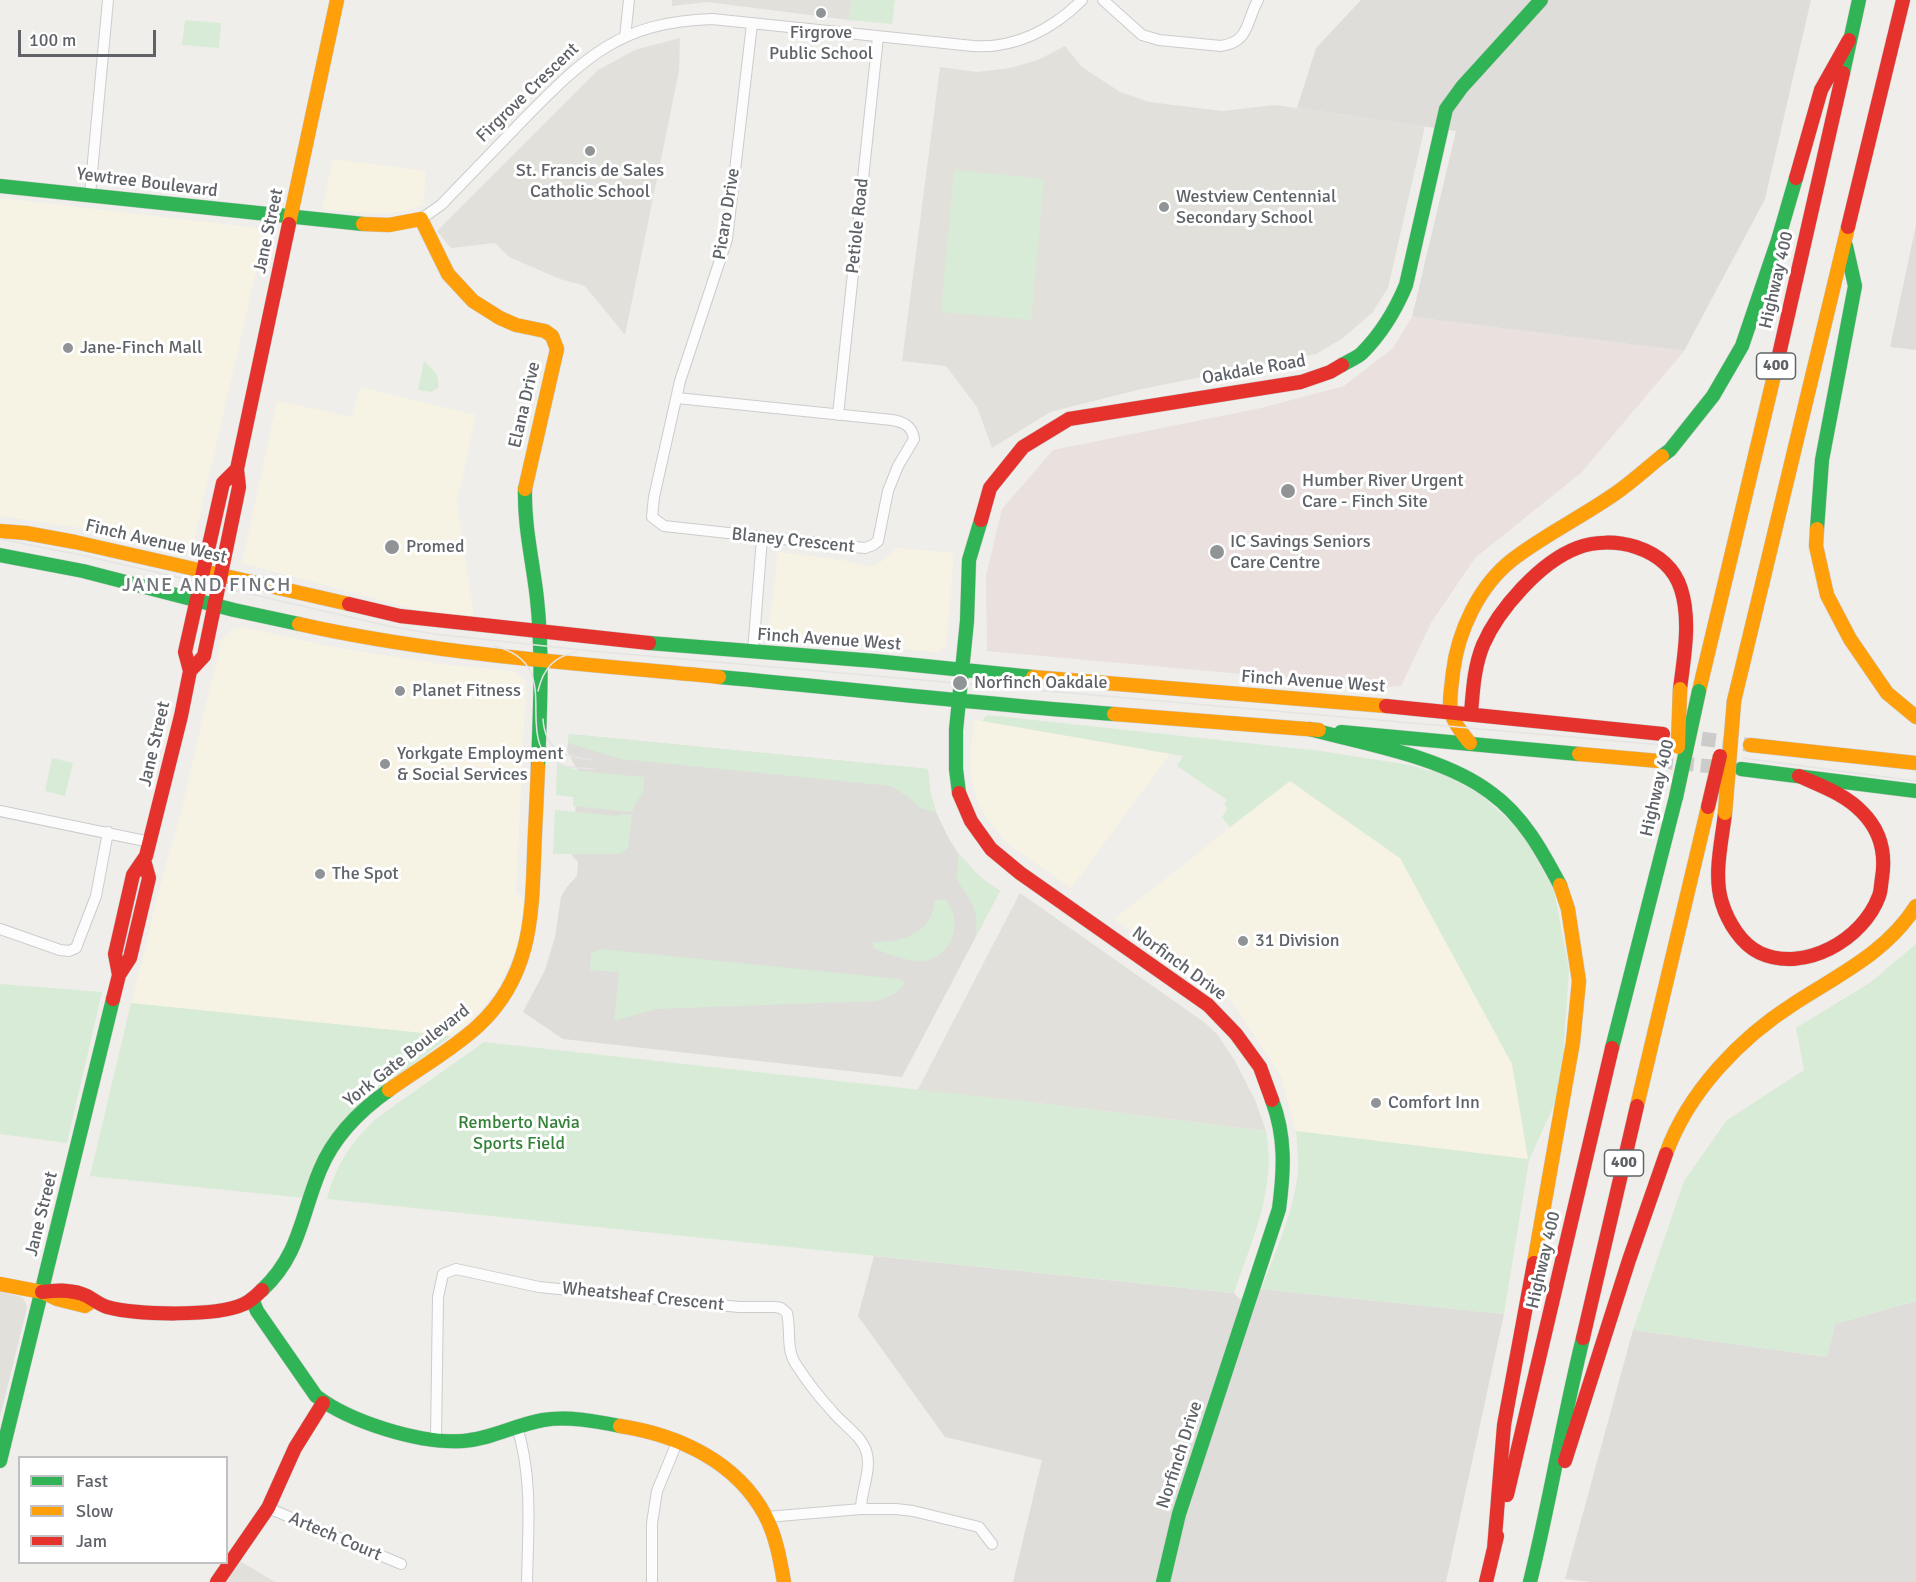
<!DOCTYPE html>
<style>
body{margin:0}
#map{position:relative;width:1916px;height:1582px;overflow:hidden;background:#efeeea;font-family:Signika,sans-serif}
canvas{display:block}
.legend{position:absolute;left:18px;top:1456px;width:210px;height:108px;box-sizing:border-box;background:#fff;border:2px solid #bfc1c3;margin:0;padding:8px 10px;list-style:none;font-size:18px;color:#5f6368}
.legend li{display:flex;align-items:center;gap:12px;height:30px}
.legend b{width:30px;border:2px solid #bfc1c3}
.scale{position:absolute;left:18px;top:30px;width:138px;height:27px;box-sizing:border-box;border:3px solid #5f6368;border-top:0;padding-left:8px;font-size:18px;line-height:21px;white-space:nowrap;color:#5f6368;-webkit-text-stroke:4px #fff;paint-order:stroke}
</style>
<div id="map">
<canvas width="1916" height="1582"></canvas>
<ul class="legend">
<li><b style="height:8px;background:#30b455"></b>Fast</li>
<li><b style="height:8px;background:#ff9f0a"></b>Slow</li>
<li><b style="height:8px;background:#e5322d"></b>Jam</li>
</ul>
<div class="scale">100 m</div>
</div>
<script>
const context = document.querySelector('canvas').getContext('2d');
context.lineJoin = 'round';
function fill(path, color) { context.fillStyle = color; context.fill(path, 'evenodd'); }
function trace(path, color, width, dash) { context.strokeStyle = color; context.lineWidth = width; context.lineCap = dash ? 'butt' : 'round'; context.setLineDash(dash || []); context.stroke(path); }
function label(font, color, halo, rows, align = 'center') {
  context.font = font + ' Signika,sans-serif'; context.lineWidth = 6; context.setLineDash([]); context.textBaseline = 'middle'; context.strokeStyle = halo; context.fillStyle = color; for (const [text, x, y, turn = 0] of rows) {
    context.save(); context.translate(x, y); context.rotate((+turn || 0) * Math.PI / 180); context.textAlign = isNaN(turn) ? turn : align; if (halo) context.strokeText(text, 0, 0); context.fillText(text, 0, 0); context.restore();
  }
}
const commercial = new Path2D(`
 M333,159L426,171L423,205L404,211L381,214L322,209Z
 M0,198L266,229L193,545L177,551L75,527L0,516Z
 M360,387L476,415L457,502L474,617L424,612L242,563L277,401L352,417Z
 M896,548L954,553L946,646L936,652L775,638L768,635L778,552L841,560L870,567L881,562Z
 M241,627L338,648L441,664L512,671L519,675L526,682L516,893L524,898L521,928L517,947L501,984L484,1006L470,1021L451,1036L131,1003L147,942L154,908L180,816L221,641L232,629Z
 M974,720L982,721L1170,754L1071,888L1007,843L988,820L980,807L972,783L970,764Z
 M1290,781L1400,858L1512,1064L1529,1160L1296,1131L1281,1076L1233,1003L1114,919Z`);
const industrial = new Path2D(`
 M1361,0H1811L1765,199L1684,351L1412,317L1456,131L1297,108L1316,48Z
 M1916,225V350L1890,347Z
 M569,734L928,769L930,791L936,812L948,837L958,853L981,878L1000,891L902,1077L563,1039L523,1012L545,970L555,937L561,897L566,888L577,876L578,862L571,854L579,773L567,751Z
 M874,1256L1234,1293L1240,1299L1261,1289L1504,1314L1446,1582H1013L1042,1460L945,1437L858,1316Z
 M1916,1301V1582H1592L1565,1579L1633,1330L1827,1357L1835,1324Z`);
const education = new Path2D(`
 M672,0H852L849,20L707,2L672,6Z
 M680,38L679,71L625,335L585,286L560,279L509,257L495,243L451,248L437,231L598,70L635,50Z
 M1065,46L1082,67L1120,92L1149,102L1223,111L1275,105L1425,126L1388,288L1372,313L1343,338L1316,354L1142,389L1050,412L992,448L977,407L946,366L902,361L940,67L977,72L1010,68L1038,60Z
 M1020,893L1204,1022L1217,1034L1235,1061L1255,1100L1266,1131L1021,1101L917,1091Z
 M0,1292L22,1297L25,1301L27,1308L0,1417Z
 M240,1561L275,1582H225Z`);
const medical = new Path2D(`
 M1412,317L1684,351L1582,472L1475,558L1431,623L1401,686L1386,687L987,651L986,576L1002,509L1053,450L1261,408L1344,386L1393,348Z`);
const green = new Path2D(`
 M852,0H895L892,24L849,20Z
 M185,20L221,23L219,48L182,45Z
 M954,170L1044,179L1031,320L941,312Z
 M424,361C433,370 440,374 438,388L431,392L418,390Z
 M987,715L1321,751L1410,765L1430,771H1436L1479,793L1520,830L1554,890L1569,970L1563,1056L1555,1103L1529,1160L1504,1314L1261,1289C1276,1251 1293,1213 1298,1173C1299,1160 1297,1145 1296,1131L1528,1159L1512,1064L1400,858L1290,781L1230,827L1222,817L1228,808L1224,805L1227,800L1177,766L1183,756L982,721Z
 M569,734L928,769L930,791L936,812L920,808L908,797L891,786L621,759L568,743Z
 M52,758L73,763L65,796L45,791Z
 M557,764L581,771L644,777L643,793L635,804L632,812L573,806V797L556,795Z
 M555,810L619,816V814L632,815L628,848L621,853L617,854H553Z
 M958,853L981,878L1000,891L976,936C978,904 972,904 956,878L958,869Z
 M946,899C949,905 953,910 954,916C958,942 940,964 914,961C900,959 886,953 873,948V942C903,943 932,933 935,900Z
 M1916,944V1301L1835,1324L1827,1357L1633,1330L1684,1181L1727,1120L1804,1070L1796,1028L1871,982Z
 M601,949L899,979L905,982C899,994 888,997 876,1001L656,1009L614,1021L619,972L590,970L591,953Z
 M0,984L102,992L67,1143L0,1134Z
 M131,1003L451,1036L365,1100L304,1198L90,1176Z
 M484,1042L1021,1101L1266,1131C1277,1189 1252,1239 1234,1293L327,1199C335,1166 352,1141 377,1118Z`);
const secondaryTunnel = new Path2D(`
 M1681,736L1750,745
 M1659,761L1726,768`);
const street = new Path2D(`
 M1103,0L1142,35L1159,40L1221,46C1250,42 1246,21 1258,0
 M625,37L629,0
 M90,194L108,0
 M421,219L441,205C469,176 496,148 524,119C585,57 620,22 712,19L973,46C1015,49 1053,29 1082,0
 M677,398L892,420C904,422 912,426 914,439L898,466L888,491L878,541L873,545L865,548L664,526L652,517L654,497L680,381L727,239L752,24
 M838,415L878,37
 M753,652L762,538
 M0,811L150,842
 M0,929L60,950L69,951L76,948L96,896L108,832
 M517,1427C533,1477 528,1530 527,1582
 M436,1439L438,1297L443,1274L456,1269L539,1287L739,1307H775L781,1308L787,1313C791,1330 786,1348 795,1363C806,1380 819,1397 832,1411C843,1425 863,1436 867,1454C871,1472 861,1491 861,1509
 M268,1508L401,1564
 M767,1517L861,1509H896L913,1511L979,1527L992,1544
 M652,1582V1523L657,1491L678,1440`);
const fast = new Path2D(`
 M1843,73L1859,0
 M0,186L363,224
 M1342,365C1348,361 1357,358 1362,353C1381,334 1396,309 1406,285L1446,109L1462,87L1541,0
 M1662,456L1670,450L1713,396L1742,346L1778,240L1796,178
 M525,489C524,527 533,562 537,599C543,655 540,710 538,766
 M1817,529L1822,460L1855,286L1846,246
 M0,555L83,571L234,610L299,624
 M649,643L875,661L1033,677
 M719,677C851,689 982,704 1114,714
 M1309,729C1366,744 1444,757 1491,793C1523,816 1542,851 1560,885
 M1341,732L1579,754
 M1741,769L1916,791
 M959,793L956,769V730L967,621L969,560L981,520
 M1612,1048L1676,797
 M262,1290C300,1255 301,1215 320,1170C334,1136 359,1111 389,1090
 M252,1299L257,1311L316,1396C350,1422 420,1444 463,1441C491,1439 515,1425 543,1420C568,1416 595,1421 620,1426
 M0,1461L113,999
 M1163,1582L1179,1514L1279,1209C1284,1171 1286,1137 1272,1100
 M1530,1582C1550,1501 1563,1419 1583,1338`);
const slow = new Path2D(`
 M289,224L337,0
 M363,224L389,225L421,219L448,274L473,301L500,318L516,325L545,331L552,336L557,349L525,489
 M1817,529L1816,546L1827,595L1850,639L1887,693L1916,717
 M0,531L26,533L75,542L349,604
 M299,624C437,655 578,663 719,677
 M1033,677L1386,706
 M1699,691L1778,359
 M1734,701L1848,227
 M1114,714L1319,730
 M1470,743C1445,713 1449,709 1453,672C1458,631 1479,586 1512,560C1544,535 1582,517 1616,493C1632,482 1647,468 1662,456
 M1750,745L1916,763
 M1579,754L1659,761
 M389,1090C418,1069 452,1050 478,1026C529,979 532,921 534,857C535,827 537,796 538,766
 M1637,1106L1708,807
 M1666,1154C1688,1092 1740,1038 1795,1003C1840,974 1887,952 1916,906
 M1534,1263L1573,1042L1579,981L1568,909L1560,885
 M0,1284L42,1292L57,1299L85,1306L91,1302
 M620,1426C678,1435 736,1461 765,1515C776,1536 780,1559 784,1582`);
const jam = new Path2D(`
 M1796,178L1821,90L1849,40
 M1848,227L1903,0
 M1778,359L1843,73
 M981,520L990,488L1023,447L1069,419L1301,382L1330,372L1342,365
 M349,604L400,616L649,643
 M190,671L204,656L239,487L237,469L289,224
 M1386,706L1663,734
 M1471,713C1473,690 1474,667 1483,645C1498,610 1540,562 1577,548C1595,541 1617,541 1636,547C1657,554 1674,567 1681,589C1691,620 1684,657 1680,689
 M959,793L971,821L991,849L1020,873L1208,1005L1236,1034L1260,1067L1272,1100
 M1725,813C1722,841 1713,875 1722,903C1728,922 1741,944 1760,953C1804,973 1863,940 1879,896C1881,891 1881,884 1882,878C1886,853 1880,830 1862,812C1845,794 1821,786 1799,776
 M119,975L115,954L133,875L146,856L181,716L190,671L185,652L223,483L237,469
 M113,999L119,975L130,958L149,878L144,860
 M42,1292C57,1290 73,1289 87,1296C94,1300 99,1304 107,1307C137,1315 216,1317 244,1304C251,1301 257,1295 262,1290
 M1583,1338L1637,1106
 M1565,1461L1629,1260L1666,1154
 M1507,1495L1612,1048
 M1494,1549L1504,1425L1534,1263
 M217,1582L268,1508L295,1448L323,1403
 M1486,1582L1497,1536`);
const tram = new Path2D(`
 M0,539L86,556L393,627L435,634L591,651L1663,745
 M494,646C573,665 503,747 565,766C574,768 584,768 593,769
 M538,691C543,669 554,656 577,652
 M543,719C545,751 565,757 593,760
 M1743,758L1916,781`);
const fastBridge = new Path2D(`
 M1676,797L1699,691`);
const slowBridge = new Path2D(`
 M1678,747L1680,689
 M1725,813L1734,701`);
const jamBridge = new Path2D(`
 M1708,807L1720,756`);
const markers = [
 [821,13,6,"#919496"],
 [590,151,6,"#919496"],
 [1164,207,6,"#919496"],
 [68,348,6,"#919496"],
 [1288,491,8,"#919496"],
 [392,547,8,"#919496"],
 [1217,552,8,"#919496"],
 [960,683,8,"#919496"],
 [400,691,6,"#919496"],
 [385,764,6,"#919496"],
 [320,874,6,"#919496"],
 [1243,941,6,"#919496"],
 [1376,1103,6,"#919496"]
];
const shields = [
 [1776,366,39],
 [1624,1163,39]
];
const shieldNames = [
 ["400",1776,366],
 ["400",1624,1163]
];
const poiNames = [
 ["Firgrove",821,33,"center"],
 ["Public School",821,54,"center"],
 ["St. Francis de Sales",590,171,"center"],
 ["Catholic School",590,192,"center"],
 ["Westview Centennial",1176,197],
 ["Secondary School",1176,218],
 ["Jane-Finch Mall",80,348],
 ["Humber River Urgent",1302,481],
 ["Care - Finch Site",1302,502],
 ["IC Savings Seniors",1230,542],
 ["Care Centre",1230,563],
 ["Promed",406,547],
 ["Norfinch Oakdale",974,683],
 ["Planet Fitness",412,691],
 ["Yorkgate Employment",397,754],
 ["& Social Services",397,775],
 ["The Spot",332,874],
 ["31 Division",1255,941],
 ["Comfort Inn",1388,1103]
];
const streetNames = [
 ["Firgrove Crescent",528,93,-44],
 ["Yewtree Boulevard",147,183,7],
 ["Picaro Drive",727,214,-81],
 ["Petiole Road",858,226,-84],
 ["Jane Street",269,231,-78],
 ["Highway 400",1777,280,-77],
 ["Oakdale Road",1254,370,-10],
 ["Elana Drive",525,405,-77],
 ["Blaney Crescent",793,541,6],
 ["Finch Avenue West",156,542,13],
 ["Finch Avenue West",829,640,4],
 ["Finch Avenue West",1313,682,4],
 ["Jane Street",155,744,-77],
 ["Highway 400",1658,788,-77],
 ["Norfinch Drive",1179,964,36],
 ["York Gate Boulevard",407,1056,-38],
 ["Jane Street",42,1214,-76],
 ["Highway 400",1544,1260,-77],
 ["Wheatsheaf Crescent",643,1297,6],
 ["Norfinch Drive",1180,1455,-72],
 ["Artech Court",335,1537,23]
];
const parkNames = [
 ["Remberto Navia",519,1123],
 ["Sports Field",519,1144]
];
const neighbourhoodNames = [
 ["JANE AND FINCH",207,586]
];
fill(commercial, '#f7f3e4');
fill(industrial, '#dfddda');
fill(education, '#e2e0da');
fill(medical, '#eae0de');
fill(green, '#d8ebd6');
trace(secondaryTunnel, '#cbcbca', 14, [14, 7]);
trace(street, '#cbcccc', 12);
trace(fast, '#cacacb', 15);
trace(slow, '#cacacb', 15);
trace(jam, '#cacacb', 15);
trace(street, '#fdfcfc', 10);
trace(fast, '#30b455', 14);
trace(slow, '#ff9f0a', 14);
trace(jam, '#e5322d', 14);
trace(tram, '#e4e4e4', 1.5);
trace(fastBridge, '#c8b996', 15, []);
trace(slowBridge, '#c8b996', 15, []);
trace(jamBridge, '#c8b996', 15, []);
trace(fastBridge, '#30b455', 14);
trace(slowBridge, '#ff9f0a', 14);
trace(jamBridge, '#e5322d', 14);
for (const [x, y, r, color] of markers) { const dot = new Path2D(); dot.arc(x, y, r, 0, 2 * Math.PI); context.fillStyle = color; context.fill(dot); trace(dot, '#fff', 2); }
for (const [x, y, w] of shields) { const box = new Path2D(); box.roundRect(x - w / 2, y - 13, w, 26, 4.5); context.fillStyle = '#fff'; context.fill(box); trace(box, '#5f6368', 1.5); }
label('bold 16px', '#5f6368', null, shieldNames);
label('18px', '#5f6368', '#fff', poiNames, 'left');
label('18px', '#5f6368', '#fff', streetNames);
label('18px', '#348238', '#fff', parkNames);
context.letterSpacing = '1.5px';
label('20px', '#70757a', '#fff', neighbourhoodNames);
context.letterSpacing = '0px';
</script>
